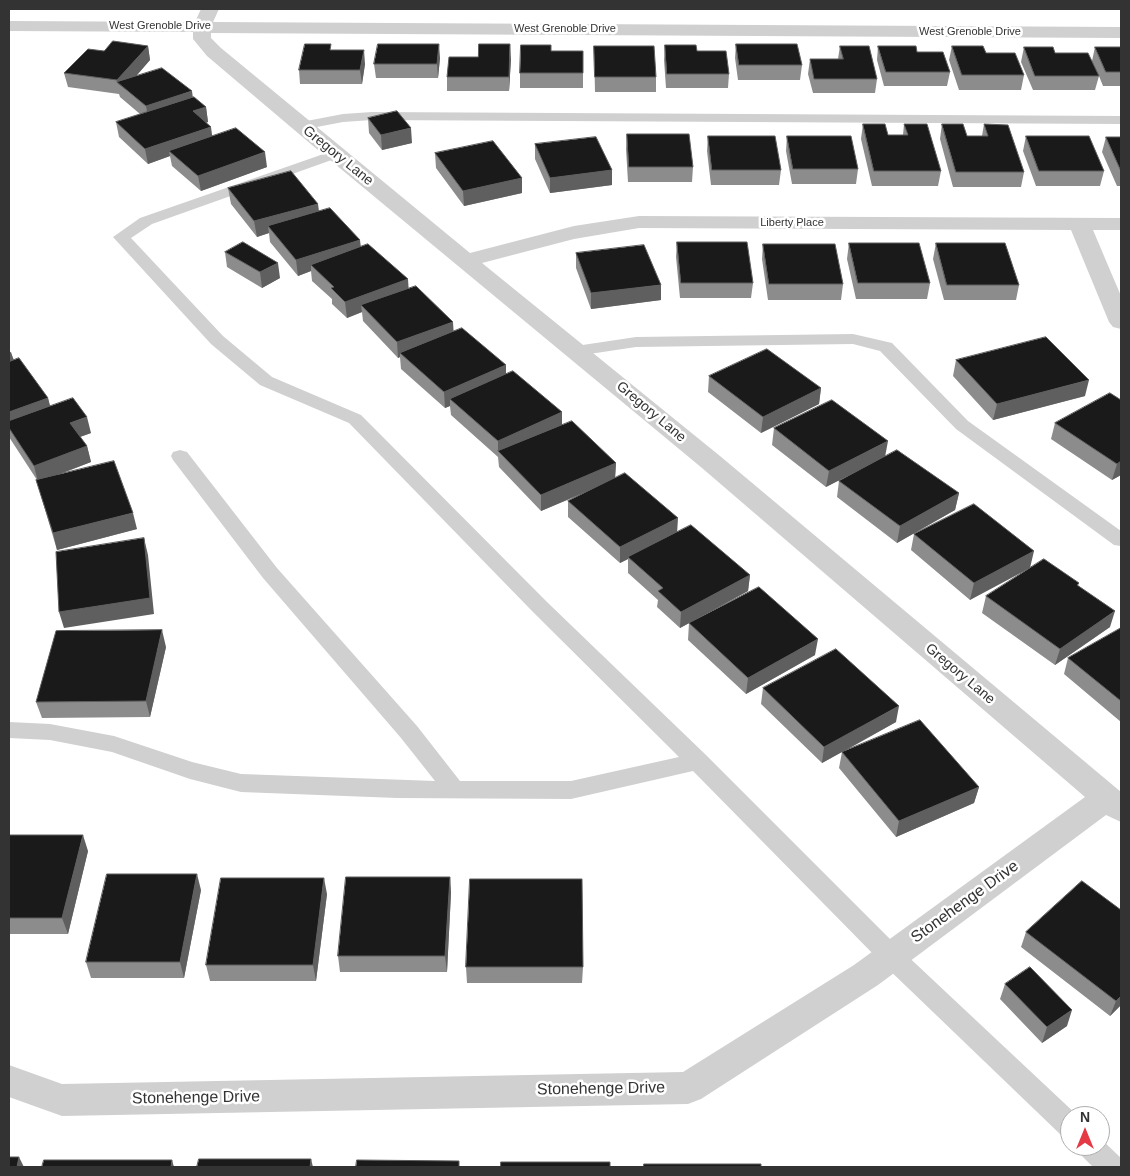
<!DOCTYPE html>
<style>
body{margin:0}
#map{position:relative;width:1130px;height:1176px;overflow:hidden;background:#fff;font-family:Helvetica,sans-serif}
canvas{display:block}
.frame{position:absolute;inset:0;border:10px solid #333;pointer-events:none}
.north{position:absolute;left:1060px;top:1106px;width:50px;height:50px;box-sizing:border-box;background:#fff;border:1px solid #adadad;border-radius:50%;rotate:0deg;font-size:14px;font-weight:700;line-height:20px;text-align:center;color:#333}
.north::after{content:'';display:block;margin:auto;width:18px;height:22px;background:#e63946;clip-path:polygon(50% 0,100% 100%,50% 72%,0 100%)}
</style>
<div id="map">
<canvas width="1130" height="1176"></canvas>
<div class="frame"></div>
<div class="north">N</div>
</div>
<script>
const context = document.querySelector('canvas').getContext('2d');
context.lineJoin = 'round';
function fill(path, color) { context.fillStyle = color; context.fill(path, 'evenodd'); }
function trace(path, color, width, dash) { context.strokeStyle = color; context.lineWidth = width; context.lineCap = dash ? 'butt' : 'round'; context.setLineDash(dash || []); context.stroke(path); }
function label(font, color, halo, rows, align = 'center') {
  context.font = font + ' Helvetica,sans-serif'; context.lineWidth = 5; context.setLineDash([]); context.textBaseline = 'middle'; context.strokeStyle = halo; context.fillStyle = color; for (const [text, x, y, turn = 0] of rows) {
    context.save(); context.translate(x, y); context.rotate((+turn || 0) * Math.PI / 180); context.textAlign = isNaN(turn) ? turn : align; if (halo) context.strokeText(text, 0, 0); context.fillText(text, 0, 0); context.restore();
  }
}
const lane = new Path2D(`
 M372,112L1121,116V124L372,120L343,122L301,130L296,129L294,126L296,123L343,114Z
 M335,150L340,151L342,154L340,157L152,224L131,238L223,336L272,377L361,415L547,602L706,755L900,949L1078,1116H1070V1138L1061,1135L882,963L693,771L571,799L397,798L241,792L190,779L112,752L50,740L9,738V722L50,724L114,736L192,762L241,774L435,781L401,738L263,578L173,460L171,456L173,452L180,450L187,452L277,568L417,726L460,781H571L679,757L533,612L349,423L260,385L211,344L113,237L140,218Z
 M853,334L892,343L968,421L1121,531V546L1114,545L956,429L880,351L853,344L636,347L576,356L570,355L567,351L570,347L576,346L636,337Z
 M1100,1138L1121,1158V1167H1093L1081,1155L1077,1146H1100Z`);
const street = new Path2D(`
 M201,9H219L213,22L1121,27V38L211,33V38L221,48L470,253L574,226L639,216L1121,218V230H1093L1121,296V329L1113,327L1109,322L1071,230L639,228L574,239L482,263L720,456L1121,792V822L1106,815L878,985L701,1099L688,1104L62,1116L9,1097V1065L62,1084L683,1072L854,965L1085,797L702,468L312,145L207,56L193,39V32L9,31V21L195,22Z`);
const wall = new Path2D(`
 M736,44L802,65L800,80H738L735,58Z
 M665,45L697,51L729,74L728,88H666L664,60Z
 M148,46L150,60L136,76L193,98L206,107L208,122L206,123L212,136L267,167L201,191L172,166L170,156L148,164L119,137L116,122L140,114L120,97L119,94L68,87L64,73L104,51Z
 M594,46L656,77V92H595Z
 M840,46L877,79L875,93H813L808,74L810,59H838Z
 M878,46L917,52L950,72L947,86H884L877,60Z
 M952,46L986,53L1024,75L1021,90H959L949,60Z
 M1024,47L1092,61L1095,47H1121V86H1103L1099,76L1095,90H1033L1021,62Z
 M332,50L365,64L362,84H300L299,70Z
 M551,51H583V88H520V73Z
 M440,58L438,78H376L374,64Z
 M511,59L509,91H447V77Z
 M368,118L412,143L382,150L369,133Z
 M863,124L888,135H903L904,124L941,171L938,186H872L861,139Z
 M942,124L967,136H982L984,124L1024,172L1021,187H953L940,139Z
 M627,134L693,167L692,182H628L626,149Z
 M708,136L781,170L779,185H711L707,151Z
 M787,136L858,169L856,184H792L786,151Z
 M1026,136L1104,171L1100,186H1036L1023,151Z
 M1106,137H1121V186H1117L1102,152Z
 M535,144L612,170V185L550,193L535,159Z
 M435,153L522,178V193L464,206L436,168Z
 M228,188L319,211L361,247L408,279V289L453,331L506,374L562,412V425L616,463L615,478L677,532L750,575L748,591L680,628L657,607L658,600L628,573V559L620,563L568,517V501L589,491L541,511L499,467L498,457L451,415L450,406L445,408L401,369L400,357L398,358L363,321L362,312L347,318L332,304V299L312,281L311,271L298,276L270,242L269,233L257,237L231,204Z
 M677,242L753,283L751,298H680L676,257Z
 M849,243L930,283L927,299H856L847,259Z
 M936,243L1019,285L1016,300H944L933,259Z
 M763,244L843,284L841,300H768L762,259Z
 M225,252L280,278L262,288L227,267Z
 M576,253L661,300L591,309L576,268Z
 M9,349L14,360L48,398L50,406L91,433L80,437L87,446L91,462L58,475L137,529L57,550L41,496L37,480L9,437Z
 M956,360L1085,396L993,420L953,376Z
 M709,376L821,388L819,404L761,433L708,392Z
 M1121,400V475L1112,480L1051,439L1055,423Z
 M774,428L885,456L959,493L955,510L897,543L837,497L839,481L862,468L826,487L772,445Z
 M914,534L1034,551L970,600L911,550Z
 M1079,583L1078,586L1110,627L1055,665L982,613L986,596Z
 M689,623L815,655L746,694L688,640Z
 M1121,628V722L1064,674L1068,658Z
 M166,647L150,717L42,718L36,702Z
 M763,688L896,722L843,752L979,787L974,803L896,837L839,768L842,752L822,763L761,704Z
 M9,835L88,851L68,934H9Z
 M450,877L451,893L447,972H340L338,956Z
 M1082,881L1121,1005L1110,1016L1021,947L1026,932Z
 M201,890L184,978H91L86,962Z
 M327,894L316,981H210L206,965Z
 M466,967H583L582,983H467Z
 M1005,984L1067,1026L1042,1043L1000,999Z`);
const shadedWall = new Path2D(`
 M439,44L440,58L438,78L437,64Z
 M510,44L511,59L509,91V77Z
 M148,46L150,60L125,89L117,83V80Z
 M364,50L365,64L362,84L360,70Z
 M192,91L194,106L149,121L146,106Z
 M206,107L208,122L195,126L193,111Z
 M211,127L213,142L169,151L170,156L148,164L145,149Z
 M411,128L412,143L382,150L381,135Z
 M265,152L267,167L201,191L198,176Z
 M612,170V185L550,193V178Z
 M522,178V193L464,206L463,191Z
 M318,204L320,219L268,226L269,233L257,237L254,221Z
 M360,240L362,256L311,265V271L298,276L296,260Z
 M278,263L280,278L262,288L260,272Z
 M408,279L409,294L361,305L362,312L347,318L345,302Z
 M661,285V300L591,309V293Z
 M453,322L454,338L400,353V357L398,358L397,342Z
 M11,352L16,368L9,370V353Z
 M506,365V381L450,399V406L445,408L444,392Z
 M1089,380L1085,396L993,420L997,404Z
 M821,388L819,404L761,433L763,417Z
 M48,398L52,414L9,428V412Z
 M562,412V428L498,451V457V441Z
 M87,417L91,433L74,439L70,423Z
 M888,441L885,457L826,487L829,471Z
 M87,446L91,462L38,482L34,466Z
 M1121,461V475L1112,480L1117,464Z
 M616,463L615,479L541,511V495Z
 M959,493L955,510L897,543L900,526Z
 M133,513L137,529L57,550L53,533Z
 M678,518L677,534L628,557V559L620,563V547Z
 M144,538L148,555L154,614L64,628L59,612Z
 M1034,551L1030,568L970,600L974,583Z
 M750,575L748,591L680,628L681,612Z
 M1115,611L1110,627L1055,665L1060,649Z
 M162,630L166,647L150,717L146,701Z
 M818,639L815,655L746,694L748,678Z
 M899,706L896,722L822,763L824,747Z
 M979,787L974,803L896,837L899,821Z
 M83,835L88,851L68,934L62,918Z
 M197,874L201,890L184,978L180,962Z
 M450,877L451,893L447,972L445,956Z
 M324,878L327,894L316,981L313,965Z
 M1121,996V1005L1110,1016L1116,1001Z
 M1072,1010L1067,1026L1042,1043L1047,1027Z
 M19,1157L24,1167H17Z
 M311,1159L313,1167H310Z
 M172,1160L174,1167H171Z`);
const building = new Path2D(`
 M113,41L148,46L117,80L64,73L88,49L104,51Z
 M305,44H331L330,50H364L360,70H299Z
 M378,44H439L437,64H374Z
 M479,44H510L509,77H447L449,57H478Z
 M736,44H797L802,65H739Z
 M521,45H551V51H583V73H520Z
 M665,45H696L697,51H726L729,74H667Z
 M594,46H654L656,77H595Z
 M840,46H869L877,79H814L810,59H843Z
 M878,46H916L917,52H943L950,72H886Z
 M952,46H983L986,53H1015L1024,75H962Z
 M1024,47H1053L1055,53H1088L1099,76H1035Z
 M1095,47H1121V72H1106Z
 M162,68L192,91L146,106L117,82Z
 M194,97L206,107L193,111L211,127L145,149L116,122Z
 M397,111L411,128L381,135L368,118Z
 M863,124H885L888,135H908L904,124H927L941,171H874Z
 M942,124H963L967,136H988L984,124L1008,125L1024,172H956Z
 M236,128L265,152L198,176L169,151Z
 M627,134H689L693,167H629Z
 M708,136H775L781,170H712Z
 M787,136H851L858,169H793Z
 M1026,136H1089L1104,171H1039Z
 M596,137L612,170L550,178L535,144Z
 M1106,137H1121V171Z
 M493,141L522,178L463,191L435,153Z
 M291,171L318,204L254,221L228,188Z
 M330,208L360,240L296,260L268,226Z
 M243,242L278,263L260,272L225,252Z
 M677,242H747L753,283H681Z
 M849,243H919L930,283H858Z
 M936,243H1005L1019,285H947Z
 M368,244L408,279L345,302L331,288L334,287L311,265Z
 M763,244H835L843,284H769Z
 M644,245L661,285L591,293L576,253Z
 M416,286L453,322L397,342L361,305Z
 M462,328L506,365L444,392L400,353Z
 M1046,337L1089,380L997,404L956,360Z
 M767,349L821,388L763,417L709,376Z
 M19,358L48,398L9,412V362Z
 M513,371L562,412L498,441L450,399Z
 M1110,393L1121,400V461L1117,464L1055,423Z
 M73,398L87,417L70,423L87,446L34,466L9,428V421Z
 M832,400L888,441L829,471L774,428Z
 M572,421L616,463L541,495L498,451Z
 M897,450L959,493L900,526L839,481Z
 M114,461L133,513L53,533L36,480Z
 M625,473L678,518L620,547L568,501Z
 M974,504L1034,551L974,583L914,534Z
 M691,525L750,575L681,612L658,591L663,588L628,557Z
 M144,538L150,598L59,612L56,552Z
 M1044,559L1079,583L1077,585L1115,611L1060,649L986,596Z
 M759,587L818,639L748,678L689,623Z
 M1121,628V701L1068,658Z
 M162,630L146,701L36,702L56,631Z
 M836,649L899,706L824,747L763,688Z
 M920,720L979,787L899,821L842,752Z
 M9,835H83L62,918H9Z
 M107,874H197L180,962H86Z
 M346,877H450L445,956H338Z
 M221,878H324L313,965H206Z
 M470,879H582L583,967H466Z
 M1082,881L1121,910V996L1116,1001L1026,932Z
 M1030,967L1072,1010L1047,1027L1005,984Z
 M9,1157H19L17,1167H9Z
 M199,1159H311L310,1167H197Z
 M44,1160H172L171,1167H42Z
 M357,1160L459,1161V1167H356Z
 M501,1162H610V1167H501Z
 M644,1164H761V1167H644Z`);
const farStreetnames = [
 ["West Grenoble Drive",160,26],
 ["West Grenoble Drive",565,29],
 ["West Grenoble Drive",970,32],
 ["Liberty Place",792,223]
];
const streetNames = [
 ["Gregory Lane",338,156,39],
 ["Gregory Lane",651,412,40],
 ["Gregory Lane",960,674,40]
];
const nearStreetnames = [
 ["Stonehenge Drive",965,902,-36],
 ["Stonehenge Drive",601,1089,-1],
 ["Stonehenge Drive",196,1098,-1]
];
fill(lane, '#d0d0d0');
fill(street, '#d0d0d0');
fill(wall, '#8c8c8c');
fill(shadedWall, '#5f5f5f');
fill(building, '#1a1a1a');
trace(building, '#5f5f5f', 1);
label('11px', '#333', '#fff', farStreetnames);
label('14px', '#333', '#fff', streetNames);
label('16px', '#333', '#fff', nearStreetnames);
</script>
